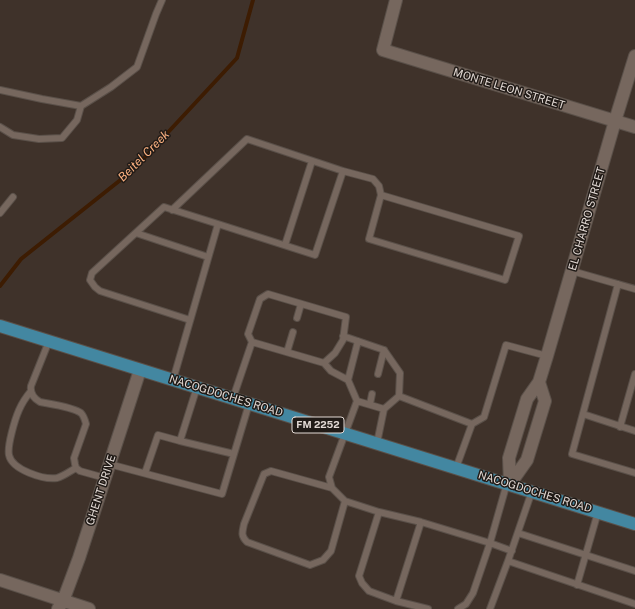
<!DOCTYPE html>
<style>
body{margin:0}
canvas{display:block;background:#3f322a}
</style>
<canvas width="635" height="609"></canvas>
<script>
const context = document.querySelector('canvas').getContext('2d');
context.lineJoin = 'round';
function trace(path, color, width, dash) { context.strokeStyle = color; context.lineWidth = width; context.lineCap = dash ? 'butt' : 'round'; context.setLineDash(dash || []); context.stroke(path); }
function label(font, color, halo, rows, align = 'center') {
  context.font = font + ' "Public Sans",sans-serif'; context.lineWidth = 3; context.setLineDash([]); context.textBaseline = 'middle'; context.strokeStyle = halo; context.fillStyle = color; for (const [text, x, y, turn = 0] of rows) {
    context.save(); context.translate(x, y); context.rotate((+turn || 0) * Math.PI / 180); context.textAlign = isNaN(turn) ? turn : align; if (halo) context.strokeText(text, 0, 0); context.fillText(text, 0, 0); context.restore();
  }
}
const stream = new Path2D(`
 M0,286L21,259L133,170L237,58L253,0`);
const service = new Path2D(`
 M0,90L42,99L81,106
 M0,127L13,135L39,139L62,138L77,120L81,106L111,87L137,67L156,14L162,0
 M343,171L373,179L379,186L381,195L369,239L505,280L519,236L381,195
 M172,210L247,139L343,171L315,255L218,224
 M0,213L13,197
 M136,233L208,257
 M285,245L312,161
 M572,271L635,289
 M618,284L572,454L635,473
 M297,318L301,304
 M343,336L384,350L400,373L399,396L384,409L377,443
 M49,341L31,386C30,393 33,398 40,402C50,404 73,407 81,413C84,416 85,420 86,424L74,458L75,464L76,468L80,471L105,478
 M252,342L248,334L260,299L268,294L346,317L343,340L335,353L324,363
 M287,352L293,332
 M378,374L384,350
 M173,380L218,224L164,207L92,273L90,280L95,287L100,291L190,320
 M348,380L358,341
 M31,391C26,397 22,403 19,410C15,419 7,446 9,455C12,470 44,480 57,478C64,476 70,471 76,468
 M399,396L472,424L456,468
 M233,398L252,342L324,363L331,371L348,380L357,401L329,477L332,488L345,501L379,512
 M357,401L384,409
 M370,404L372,394
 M583,414L635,431
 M472,424L484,417L506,345L547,356
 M620,427L635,374
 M180,441L234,454
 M109,464L222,494L249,404
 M145,473L158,435L180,441L197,387
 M332,488L271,471L264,474L244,524C242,533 241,536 247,542L310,565L323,560L331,551L345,501
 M532,491L508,561L635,604
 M518,533L635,571
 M577,585L598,512
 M396,601L421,522
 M428,609L396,601L369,591L362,583L359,576L379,512L421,522L490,543L512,551
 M458,609L466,604L473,593L490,543L507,483
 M490,609L508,561`);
const minor = new Path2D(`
 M396,0L383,50L635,127
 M510,484L509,458L527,399L539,382L547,356L615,121L635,56
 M510,484L527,460L545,401L539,382
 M0,580L89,609
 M58,609L63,601L79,558L140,370`);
const primary = new Path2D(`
 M0,326L635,524`);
const shields = [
 [318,425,52]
];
const shieldNames = [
 ["FM 2252",318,425]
];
const streetNames = [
 ["MONTE LEON STREET",509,89,17],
 ["EL CHARRO STREET",587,219,-74],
 ["NACOGDOCHES ROAD",226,396,17],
 ["GHENT DRIVE",101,490,-72],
 ["NACOGDOCHES ROAD",535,492,17]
];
const waterNames = [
 ["Beitel Creek",144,156,-45]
];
trace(stream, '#3d1c02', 4);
trace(service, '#5a5049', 8);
trace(minor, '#5a5049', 14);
trace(primary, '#5a5049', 14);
trace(service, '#76675e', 6);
trace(minor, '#76675e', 12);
trace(primary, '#4387a1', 12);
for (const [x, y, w] of shields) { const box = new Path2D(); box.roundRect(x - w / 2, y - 8, w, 16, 3); context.fillStyle = '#211b17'; context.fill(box); trace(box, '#e3dad5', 1); }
label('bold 10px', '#e3dad5', null, shieldNames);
label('11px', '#e3dad5', '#211b17', streetNames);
label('italic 12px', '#fdb281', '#211b17', waterNames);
</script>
